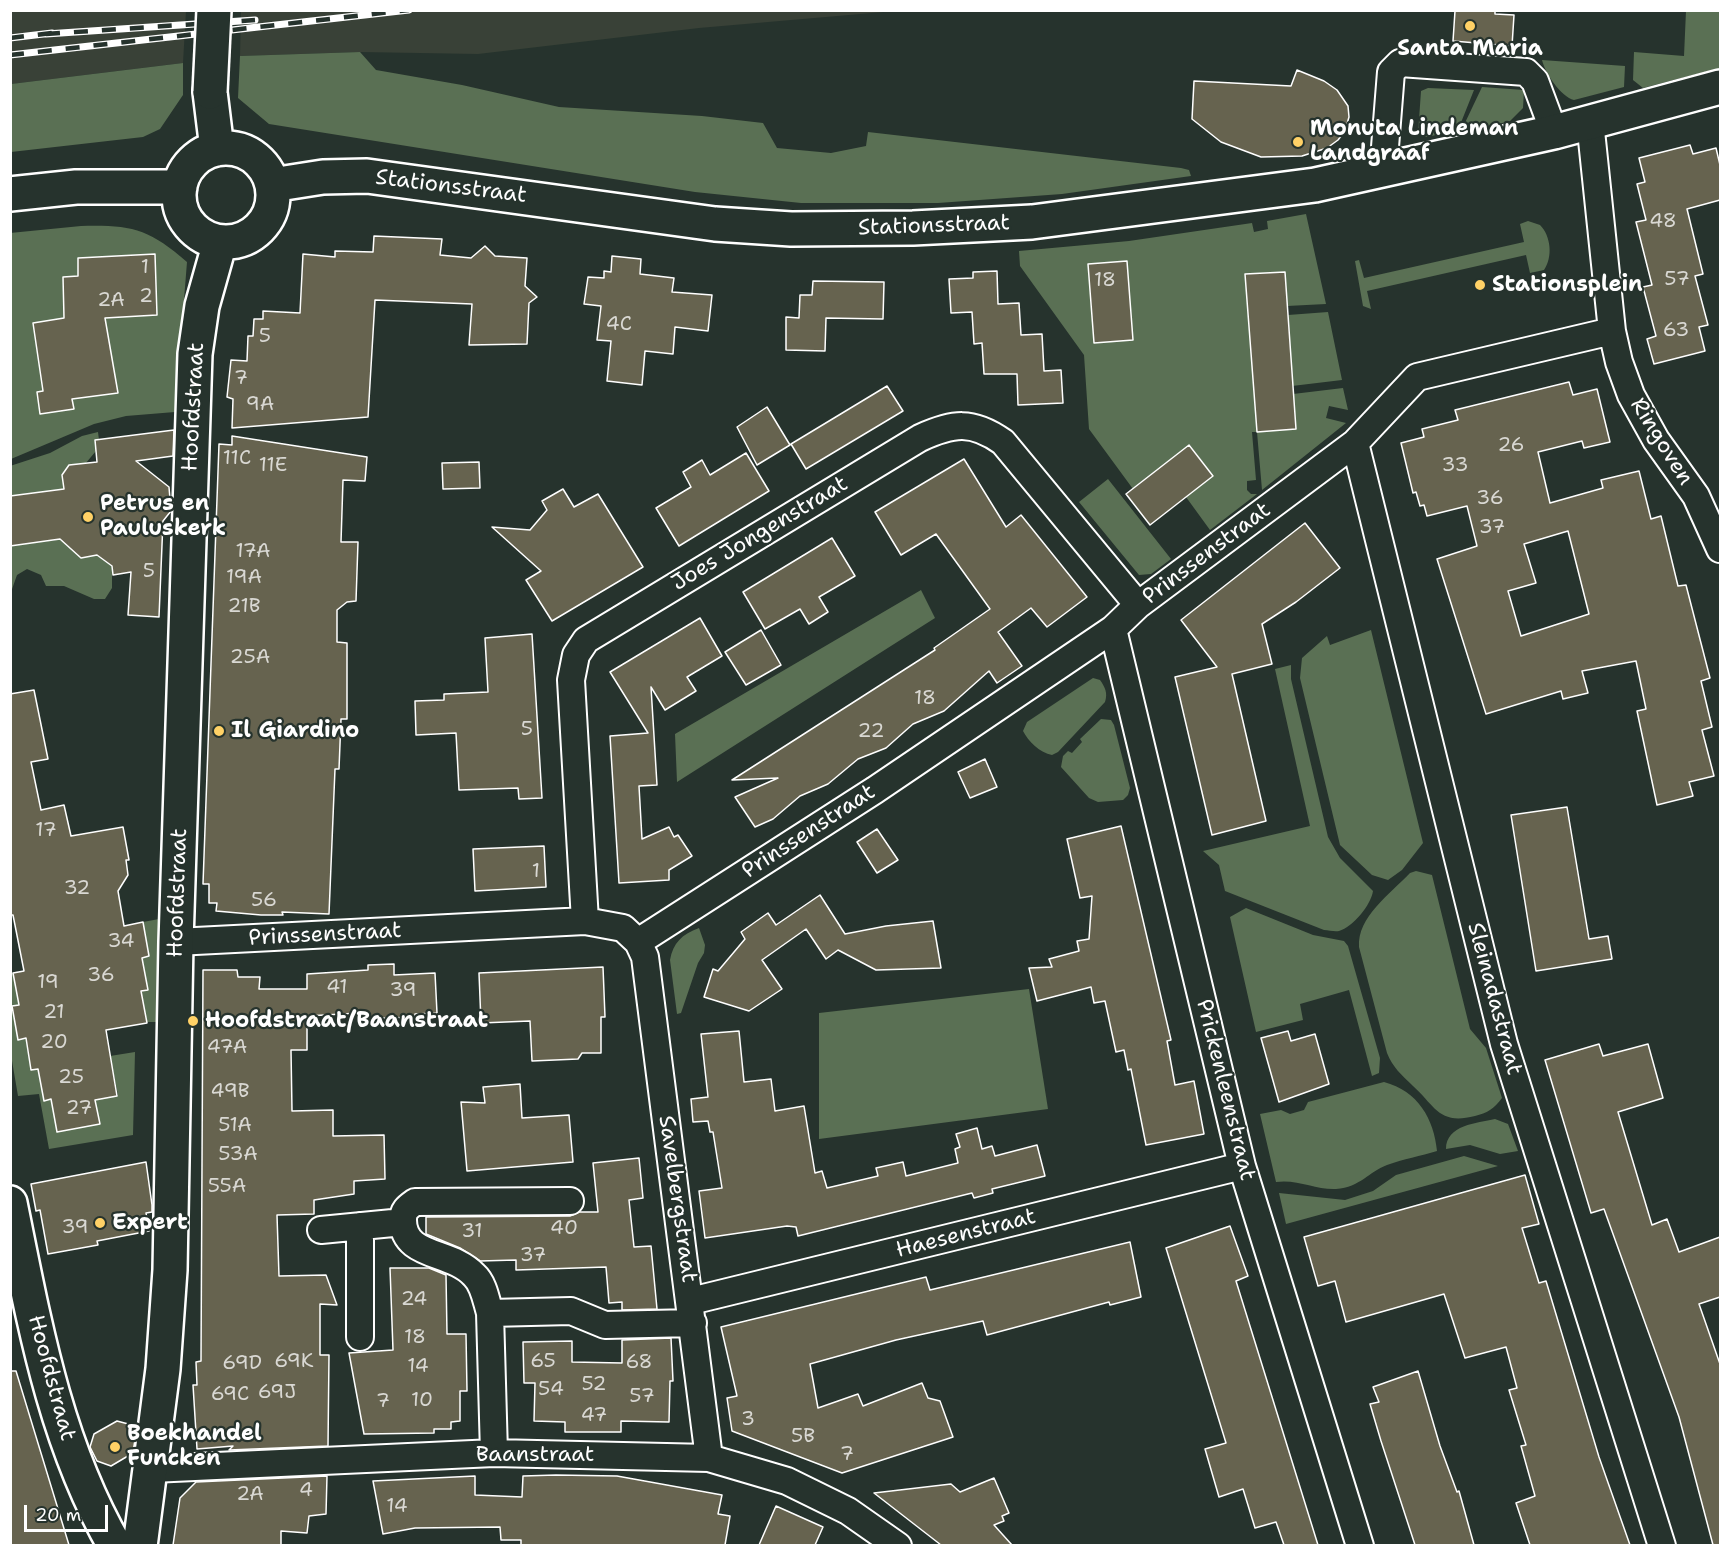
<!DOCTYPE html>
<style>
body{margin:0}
#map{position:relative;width:1731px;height:1556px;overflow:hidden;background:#26332d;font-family:"Shantell Sans",sans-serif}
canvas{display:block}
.frame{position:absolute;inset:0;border:12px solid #fff;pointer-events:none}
.scale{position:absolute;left:24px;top:1505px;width:84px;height:27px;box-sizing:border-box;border:3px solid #fff;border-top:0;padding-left:8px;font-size:18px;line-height:21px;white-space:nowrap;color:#fff;-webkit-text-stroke:4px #26332d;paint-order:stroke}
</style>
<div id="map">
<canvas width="1731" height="1556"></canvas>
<div class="frame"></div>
<div class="scale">20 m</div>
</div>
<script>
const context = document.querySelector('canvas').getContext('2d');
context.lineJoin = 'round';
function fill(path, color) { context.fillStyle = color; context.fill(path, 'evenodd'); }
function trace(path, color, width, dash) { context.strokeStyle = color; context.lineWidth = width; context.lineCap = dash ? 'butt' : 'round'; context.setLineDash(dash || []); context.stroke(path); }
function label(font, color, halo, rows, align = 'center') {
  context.font = font + ' "Shantell Sans",sans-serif'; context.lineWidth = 4.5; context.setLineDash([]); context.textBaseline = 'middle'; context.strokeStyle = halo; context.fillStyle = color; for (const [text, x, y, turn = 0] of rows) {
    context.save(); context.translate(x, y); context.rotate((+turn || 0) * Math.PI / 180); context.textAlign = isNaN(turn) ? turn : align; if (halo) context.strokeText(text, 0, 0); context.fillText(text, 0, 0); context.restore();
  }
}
const built = new Path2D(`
 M10,11H186L183,63L11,84Z
 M241,11H895L699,28L478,54L360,52L240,56Z`);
const green = new Path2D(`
 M1686,11H1720V68L1643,88L1633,80L1634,52L1684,56Z
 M360,52L376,70L462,85L559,107L702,116L763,123L777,148L831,153L866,146L868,132L1181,168L1189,170L1191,176L1062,194L938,203H801L695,192L269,124L238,98L240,56Z
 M1542,60L1625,66L1624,87L1574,100C1561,97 1545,73 1542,60Z
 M183,63V95L160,129L143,137L11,152V84Z
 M1482,87L1524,90L1523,108L1510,121L1464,133L1463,127Z
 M1428,88L1474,90L1458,130L1427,137L1418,134L1421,91Z
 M1306,214L1326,304L1287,306L1293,394L1343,388L1348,410L1329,406L1326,418L1346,423L1262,490L1257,432H1252L1256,480L1247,481V490L1251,494H1257L1210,530L1186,497L1213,476L1190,445L1133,489L1089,429L1084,355L1020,266L1019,251L1129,241L1252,223L1254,232L1268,229L1267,221ZM1127,261L1094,343L1088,264Z
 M1528,221L1540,225C1551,236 1553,257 1544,270L1530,273L1526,255L1367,291L1371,309L1363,306L1355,261L1359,260L1364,278L1524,242L1520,224Z
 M81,226C131,225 148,228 187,262L175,412L126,416L94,424L11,459L10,233Z
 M1328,312L1342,380L1292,386L1288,315Z
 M98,432L99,440L95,441L96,451L64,489L11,496L10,466L50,453L82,436Z
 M1108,479L1171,559L1151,574L1139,575L1079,502Z
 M71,538L73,551L81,558L97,555L112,566V588L105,599H94L64,586H46L41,575L27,569L17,575L11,592L10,546Z
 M921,590L935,618L677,782L675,734Z
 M1371,630L1423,843L1402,870L1388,880L1372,875L1340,845L1300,678L1302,658L1327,636L1330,645Z
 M1291,665V679L1328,837L1340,858L1373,891C1371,905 1353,927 1339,931C1334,932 1329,930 1324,930L1225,891L1219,865L1203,851L1310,826L1275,669Z
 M1093,678L1100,680C1105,687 1108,693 1105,702L1058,752L1052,755C1040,753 1028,741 1023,731L1027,722Z
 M1101,719L1111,720L1114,725L1130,788L1128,795L1123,800L1098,802L1089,798L1061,767L1063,756L1068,751L1072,753L1082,742L1080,739Z
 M1416,871L1432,875L1470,1029L1486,1048L1502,1098C1494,1109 1487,1113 1475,1116C1439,1125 1436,1107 1413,1086C1401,1074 1393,1068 1387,1053L1359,947C1357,917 1390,894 1410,873Z
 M1246,908L1313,935L1344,941L1348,946L1380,1058L1379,1073L1372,1076L1349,990L1300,1004L1303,1020L1256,1032L1230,917Z
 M159,919L156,1022H147L141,991L148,989L142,958L149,956L143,922Z
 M699,928L705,945L704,953L698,963L681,1013L677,1014L670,960C673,943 682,934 699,928Z
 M13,973L19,1005L12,1007L18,1039L26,1038L31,1069H38L44,1100L51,1099L57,1131L99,1124L95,1100L118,1095L110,1056L135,1052L133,1135L49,1149L39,1094L18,1096L11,1055L10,974Z
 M1029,989L1048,1109L819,1139V1013Z
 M1384,1082C1418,1091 1434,1119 1437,1151C1421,1156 1403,1159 1387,1165C1368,1172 1361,1187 1336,1189C1316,1190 1298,1179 1276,1182L1260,1114L1281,1110L1290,1114L1304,1110L1308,1102Z
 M1495,1119L1508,1124L1518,1151L1500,1154L1470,1145L1446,1149C1446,1125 1477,1123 1495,1119Z
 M1464,1156L1498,1166L1286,1224L1279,1193L1345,1200L1373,1191L1396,1175Z`);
const building = new Path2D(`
 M1470,10H1495V14L1514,15L1512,46L1453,41L1455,11Z
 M1297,70L1324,81L1337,90L1348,106L1349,117L1345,131L1338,140L1327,148L1302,156L1261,157L1221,142L1192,119L1194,81L1291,86Z
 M1690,145L1693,154L1716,148L1720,165V200L1687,209L1703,274L1695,276L1708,325L1699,327L1705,351L1654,364L1647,339L1656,336L1643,287L1652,285L1636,222L1646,220L1637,184L1645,182L1639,158Z
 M374,236L442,239L440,255L471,258L485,246L495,256L527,258L525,286L537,297L529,303L527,344L469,345L472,304L375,300L368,417L232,428L233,399L227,397L231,360L247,361L248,336H253L254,319H263V311L300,313L303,254L335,257V251L373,252Z
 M155,254L157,315L105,318L118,393L72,399L74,409L40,414L37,392L43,391L33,323L64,318L63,277L78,276V258Z
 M612,256L641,259L640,274L674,278L672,292L712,295L708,331L675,327L673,354L645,351L642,385L607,381L611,341L597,340L601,306L584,304L588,277L604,278V271L611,272Z
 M1127,261L1133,340L1094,343L1088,264Z
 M997,271L998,304L1019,303L1021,335L1042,334L1044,371L1061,370L1063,403L1018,405L1017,374H984L982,343L974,344L972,312L951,313L949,279L973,278V272Z
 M1285,272L1296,429L1257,432L1245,274Z
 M813,281L884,282L883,319L826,318L825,351L786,350V317L799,318L800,295H812Z
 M1569,382L1573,395L1597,389L1610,442L1584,448L1582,441L1538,452L1550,503L1603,488L1601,480L1639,471L1651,519L1661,516L1678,586L1686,585L1710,678L1701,681L1712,727L1702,730L1714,776L1689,782L1693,796L1657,805L1637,711L1646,709L1636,661L1582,671L1588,693L1563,699L1561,691L1486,714L1437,559L1477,546L1467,506L1427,516L1424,505L1420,506L1416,492L1413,493L1401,443L1424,437L1422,429L1458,420L1455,410ZM1568,531L1589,614L1521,636L1508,591L1536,583L1524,544Z
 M887,386L903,411L806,469L791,444Z
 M767,407L790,445L757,465L737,427Z
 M174,430L173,456L136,461L169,487L171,511L163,521L159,617L128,615L131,572L113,575L112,566L97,555L81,558L60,539L10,546V496L64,489L62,475L69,465L97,462L95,440Z
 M232,436L367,457L365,481L343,480L341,542H358L356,601L347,602L337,610V642L347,643V719H341L339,769H335L329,914L282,912L283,915H261L216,911L217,903H209V884H203L219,444L232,445Z
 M1189,445L1213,476L1150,525L1126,494Z
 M746,453L769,491L679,546L656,508L691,487L683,472L702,460L710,475Z
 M964,459L1006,527L1021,515L1087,597L1047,627L1031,608L998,632L1022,666L997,683L989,671L944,711L913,724L886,748L858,759L828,784L800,796L773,819L755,827L735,797L778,778L732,780L935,650L934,648L990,609L936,534L901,555L875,512Z
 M479,462L480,488L443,489L442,463Z
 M563,489L574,507L598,494L643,567L552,621L526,580L541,571L492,527L530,530L547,510L542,501Z
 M1305,523L1340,568L1296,602L1262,624L1272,664L1232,674L1266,821L1212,835L1175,677L1217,667L1181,620Z
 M832,538L855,576L819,597L828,612L809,624L800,609L765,629L743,592Z
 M700,618L722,656L687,677L696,691L665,710L651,687L657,785L639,786L642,839L669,827L674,837L678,835L692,856L669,870V880L619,883L610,736L648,733L610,672Z
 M761,630L781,665L746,685L725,652Z
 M532,634L542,798L519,799L518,788L459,790L456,733L416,735L415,701L444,700V694L488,692L485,638Z
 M34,690L48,759L31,762L41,810L64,805L71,836L123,827L129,860H126L128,875L118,891L124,926L143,922L149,956L142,958L148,990L141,991L147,1023L106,1030L117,1096L95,1100L100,1124L57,1132L51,1099L44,1101L38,1069L31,1070L26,1038L18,1040L12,1006L19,1005L13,973L24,971L13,915H10V694Z
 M985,759L997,787L970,798L958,772Z
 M1567,807L1589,939L1608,936L1612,959L1536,971L1511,815Z
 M1121,826L1171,1040L1167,1041L1175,1085L1194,1081L1204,1134L1146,1145L1131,1069L1128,1070L1124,1050L1116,1052L1105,1001L1094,1003L1091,987L1037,1001L1029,968L1052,967L1049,959L1079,951L1077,941L1089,939L1092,896L1080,898L1067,839Z
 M877,829L898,860L877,873L857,842Z
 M544,846L546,887L475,891L473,849Z
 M820,895L845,934L886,926L933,921L941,968L876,970L838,950L826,959L806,929L762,960L782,989L749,1011L704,997L713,969L718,971L745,939L741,932L768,913L776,925Z
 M394,964V975L435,973L437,1013L415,1014V1017L360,1019V1013L307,1016V1050H291L292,1111L333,1110V1136L384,1135L385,1179L354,1181V1194L314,1200V1214L277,1215L279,1276L326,1275L337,1305L320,1304V1355H329L328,1446L229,1450L233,1446L197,1449L193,1385H197L196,1362L201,1361L203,970H237L238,977H260L259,989H307V974L368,970V965Z
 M603,967L605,1017H601V1053H582L578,1059L532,1061L530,1021L481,1023L479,973Z
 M739,1031L744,1082L771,1079L775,1111L804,1106L815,1173L822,1171L827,1188L878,1176L876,1168L903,1162L906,1176L958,1163L955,1149L960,1147L956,1134L977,1128L982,1149L992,1146L995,1156L1037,1145L1045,1176L992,1189L993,1193L974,1198L972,1193L798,1236L796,1227L787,1226L705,1238L699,1191L722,1188L713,1132H710L708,1121L693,1122L691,1099L708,1097L701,1034Z
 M1288,1031L1291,1041L1315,1034L1329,1084L1279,1102L1261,1038Z
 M1599,1044L1603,1056L1648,1044L1663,1098L1618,1112L1652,1225L1667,1219L1679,1252L1720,1237V1297L1699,1304L1720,1364V1545H1713L1679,1417L1604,1209L1591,1213L1545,1060Z
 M520,1084L522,1118L569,1115L573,1162L467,1171L461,1102L485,1103L483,1087Z
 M639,1158L643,1198L629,1200L634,1247L651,1246L657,1309L622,1310V1302L609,1303L606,1267L516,1270V1260L480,1261L460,1248L426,1234V1217L570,1216L579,1212H598L593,1163Z
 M146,1162L152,1205V1212L146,1213L149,1231L97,1241L98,1245L48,1254L40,1210L36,1211L31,1184Z
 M1525,1175L1539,1224L1522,1228L1539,1283L1546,1281L1599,1457L1630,1545H1530L1516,1503L1535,1496L1521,1446L1526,1445L1509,1390L1517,1388L1506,1347L1465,1358L1444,1294L1346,1322L1335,1281L1318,1286L1304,1237Z
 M1230,1226L1248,1276L1236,1281L1318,1545H1284L1276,1522L1255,1528L1243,1489L1219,1497L1205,1449L1226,1443L1166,1248Z
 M1130,1242L1141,1297L1110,1305L1109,1302L987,1335L983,1321L896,1340L810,1364L818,1408L858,1394L863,1406L922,1383L928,1398L940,1401L953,1437L842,1473L732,1431L727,1398L737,1396L721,1327L926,1277L930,1290Z
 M390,1268H429L446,1275L447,1334H466L467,1391H460V1421L451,1422V1429H434V1433L364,1434L349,1353L393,1350Z
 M671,1338L673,1381H670L669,1422L621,1421V1432H565V1422L534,1421L535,1383H524L523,1342L572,1341V1362L622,1363V1340Z
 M10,1371H16L69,1545H10Z
 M1418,1371L1440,1446L1457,1492L1459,1491L1474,1545H1415L1381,1441L1370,1404L1379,1402L1373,1387Z
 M117,1421L132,1425L136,1432L133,1453L111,1466L97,1461L90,1447L94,1434Z
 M327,1476L326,1514L309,1516L307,1533L281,1531V1545H173L180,1498L196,1482Z
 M475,1476V1495L522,1497L523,1476L556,1475L617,1476L722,1495L718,1514L730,1516L725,1545H521V1540H501L500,1527L415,1528L383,1534L373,1481Z
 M994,1478L1009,1513L1002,1516L1004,1521L994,1525L1012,1545H941L874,1493L951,1484L960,1492Z
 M776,1506L823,1527L815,1545H759Z`);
const street = new Path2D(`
 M1383,172L1391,72L1400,63L1526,72L1535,81L1554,132
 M1612,331L1619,362L1631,395L1656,440L1696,496L1720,549
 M1355,443L1504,1044L1662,1546
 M1113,629L1242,1166L1360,1546
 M585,921L571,680L576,655L586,640L920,438C953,423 972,420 1003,442L1138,605
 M176,942L585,921L623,928L638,942L875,790L1113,629L1138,605L1355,443L1417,377L1612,331L1590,121
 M638,942L645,957L709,1458
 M570,1201L415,1202C408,1207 403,1210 403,1220C403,1258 451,1250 474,1275C484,1284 486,1300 490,1313L571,1311L605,1325L693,1323
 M360,1226V1337
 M321,1230L403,1222
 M691,1301L1242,1166
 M490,1313L494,1453
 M152,1469L494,1453L709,1458L787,1481L848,1511L898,1546`);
const secondary = new Path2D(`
 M210,92L217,149
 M179 195a47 47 0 1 1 94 0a47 47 0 1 1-94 0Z
 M272,185L323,177L367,176L715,224L791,229L913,228L1032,222L1315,185L1554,132L1720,87
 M10,194L76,187H180
 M10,1203C34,1321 54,1440 115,1546
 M140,1546L163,1369L170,1270L176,942L195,354L202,306L220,242`);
const rail = new Path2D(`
 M46,34L255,20
 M10,38L52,33
 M10,55L409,10`);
const secondaryBridge = new Path2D(`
 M210,92L214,10`);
const markers = [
 [1470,26,6,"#ffd166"],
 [1298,142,6,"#ffd166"],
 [1480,285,6,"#ffd166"],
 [88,517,6,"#ffd166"],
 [219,731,6,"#ffd166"],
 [193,1021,6,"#ffd166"],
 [100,1223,6,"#ffd166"],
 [115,1447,6,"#ffd166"]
];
const numberNames = [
 ["48",1663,222],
 ["1",145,268],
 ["57",1677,280],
 ["18",1105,281],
 ["2",146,297],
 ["2A",111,301],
 ["4C",619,325],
 ["63",1676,331],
 ["5",265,337],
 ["7",241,379],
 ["9A",260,405],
 ["26",1511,446],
 ["11C",237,459],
 ["11E",273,466],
 ["33",1455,466],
 ["36",1490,499],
 ["37",1492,528],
 ["17A",253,552],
 ["5",149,572],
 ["19A",244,578],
 ["21B",244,607],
 ["25A",250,658],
 ["18",925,699],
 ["5",527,730],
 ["22",871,732],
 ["17",46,831],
 ["1",536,872],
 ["32",77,889],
 ["56",264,901],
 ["34",121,942],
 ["36",101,976],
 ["19",48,983],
 ["41",337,988],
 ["39",403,991],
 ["21",54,1013],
 ["20",54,1043],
 ["47A",227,1048],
 ["25",71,1078],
 ["49B",230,1092],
 ["27",79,1109],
 ["51A",235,1126],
 ["53A",238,1155],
 ["55A",227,1187],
 ["39",75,1228],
 ["40",564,1229],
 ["31",472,1232],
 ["37",533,1256],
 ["24",414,1300],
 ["18",415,1338],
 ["69K",294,1362],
 ["65",543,1362],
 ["68",639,1363],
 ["69D",242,1364],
 ["14",418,1367],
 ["52",594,1385],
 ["54",551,1390],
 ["69J",277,1393],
 ["69C",230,1395],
 ["57",642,1397],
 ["10",422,1401],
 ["7",383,1402],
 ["47",594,1416],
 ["3",748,1420],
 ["5B",803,1437],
 ["7",847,1455],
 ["4",306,1491],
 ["2A",250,1495],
 ["14",397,1507]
];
const poiNames = [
 ["Santa Maria",1470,49,"center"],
 ["Monuta Lindeman",1310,129],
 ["Landgraaf",1310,154],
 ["Stationsplein",1492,285],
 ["Petrus en",100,504],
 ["Pauluskerk",100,529],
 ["Il Giardino",231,731],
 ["Hoofdstraat/Baanstraat",205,1021],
 ["Expert",112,1223],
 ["Boekhandel",127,1434],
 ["Funcken",127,1459]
];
const streetNames = [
 ["Stationsstraat",451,187,7],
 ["Stationsstraat",934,226,-2],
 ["Hoofdstraat",194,407,-87],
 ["Ringoven",1661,442,58],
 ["Joes Jongenstraat",760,534,-31],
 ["Prinssenstraat",1207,554,-37],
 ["Prinssenstraat",809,832,-33],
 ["Hoofdstraat",178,893,-88],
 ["Prinssenstraat",325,935,-3],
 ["Sleinadastraat",1494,999,75],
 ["Prickenleenstraat",1225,1090,76],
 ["Savelbergstraat",677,1199,82],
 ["Haesenstraat",966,1234,-14],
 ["Hoofdstraat",51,1378,75],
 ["Baanstraat",535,1455]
];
fill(built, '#394137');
fill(green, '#5a7054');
fill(building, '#66634f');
trace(building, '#fff', 1.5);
trace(street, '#fff', 30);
trace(secondary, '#fff', 38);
trace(street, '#26332d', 26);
trace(secondary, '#26332d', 33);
trace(rail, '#fff', 7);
trace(rail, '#26332d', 4.5, [14]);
trace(secondaryBridge, '#fff', 38, []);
trace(secondaryBridge, '#26332d', 33);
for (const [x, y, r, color] of markers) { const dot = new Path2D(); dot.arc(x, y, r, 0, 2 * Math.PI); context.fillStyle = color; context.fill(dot); trace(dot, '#26332d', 2); }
label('20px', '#d9d8d3', null, numberNames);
label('bold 22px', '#fff', '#26332d', poiNames, 'left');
label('22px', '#fff', '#26332d', streetNames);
</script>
